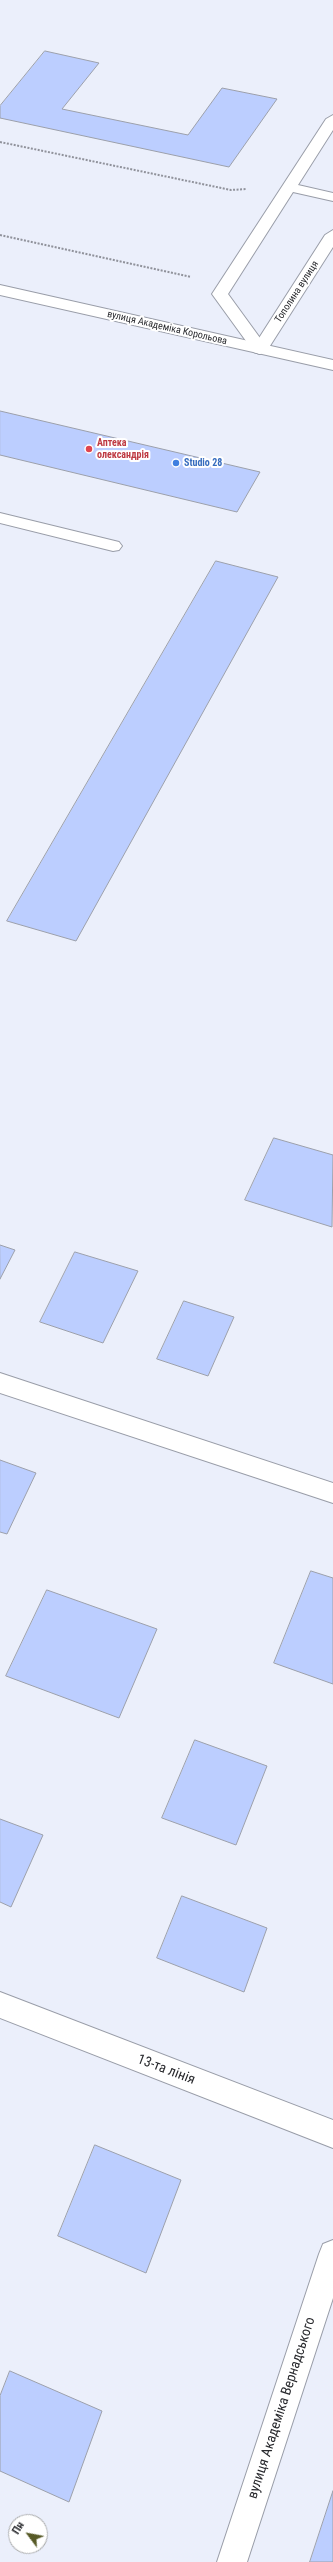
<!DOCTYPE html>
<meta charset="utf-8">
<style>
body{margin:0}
#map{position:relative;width:333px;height:2562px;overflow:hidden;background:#ebeffb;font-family:"Roboto Condensed",sans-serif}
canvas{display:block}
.north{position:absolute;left:8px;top:2514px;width:40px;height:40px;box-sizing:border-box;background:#fff;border:1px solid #a9aaab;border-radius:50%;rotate:302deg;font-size:11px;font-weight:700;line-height:16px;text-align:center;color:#292a2e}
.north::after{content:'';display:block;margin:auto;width:14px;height:18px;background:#575a27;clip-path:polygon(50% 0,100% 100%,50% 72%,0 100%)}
</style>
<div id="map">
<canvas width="333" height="2562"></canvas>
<div class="north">Пн</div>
</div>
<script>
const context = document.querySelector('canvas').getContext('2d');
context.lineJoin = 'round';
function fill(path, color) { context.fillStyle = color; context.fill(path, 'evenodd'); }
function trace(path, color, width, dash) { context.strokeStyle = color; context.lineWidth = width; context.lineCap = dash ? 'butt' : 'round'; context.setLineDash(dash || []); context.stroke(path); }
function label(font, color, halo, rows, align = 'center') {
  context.font = font + ' "Roboto Condensed",sans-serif'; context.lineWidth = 4; context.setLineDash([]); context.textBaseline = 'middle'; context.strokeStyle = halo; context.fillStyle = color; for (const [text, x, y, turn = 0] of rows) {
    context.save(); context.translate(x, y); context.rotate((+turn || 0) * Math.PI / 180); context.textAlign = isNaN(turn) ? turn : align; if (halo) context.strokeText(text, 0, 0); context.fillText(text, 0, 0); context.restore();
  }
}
const building = new Path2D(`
 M45,51L99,63L62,109L188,135L222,88L277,99L229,167L0,118V106Z
 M0,411L260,472L237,512L0,455Z
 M216,561L278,577L76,941L7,921Z
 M274,1138L333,1155L332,1227L245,1200Z
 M0,1245L15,1250L0,1279Z
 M75,1252L138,1271L103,1343L40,1322Z
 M184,1301L234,1317L208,1376L157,1359Z
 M0,1460L36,1473L7,1534L0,1532Z
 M311,1571L333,1578V1684L274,1663Z
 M47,1590L157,1629L119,1718L6,1676Z
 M195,1740L267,1766L236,1845L162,1818Z
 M0,1819L43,1835L11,1907L0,1902Z
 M182,1896L267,1928L244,1992L157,1958Z
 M95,2145L181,2180L146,2273L58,2236Z
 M10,2371L102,2411L69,2502L0,2471V2396Z
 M333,2491V2562H310Z`);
const path = new Path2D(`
 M0,142L231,190L246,189
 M0,235L191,277`);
const lane = new Path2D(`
 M333,115V130L298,185L333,193V201L293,192L228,294L268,349L260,354L254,352L212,294L326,119Z
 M0,513L119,542L122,546L119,550L113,551L0,523Z`);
const street = new Path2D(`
 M333,230V247L268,349L260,354L254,352L252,349L325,235Z
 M0,1373L333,1483V1503L0,1393Z
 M0,1992L333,2120V2148L0,2018Z
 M333,2240V2298L247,2562H217L319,2254L323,2244Z`);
const secondary = new Path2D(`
 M0,285L333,360V370L0,295Z`);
const markers = [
 [89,449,4,"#e0444e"],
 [176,463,4,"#3f7fe0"]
];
const farStreetnames = [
 ["Тополина вулиця",297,292,-57],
 ["вулиця Академіка Корольова",167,328,13]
];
const farHealthnames = [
 ["Аптека",97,443],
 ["олександрія",97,455]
];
const farShopnames = [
 ["Studio 28",184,463]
];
const nearStreetnames = [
 ["13-та лінія",166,2070,21],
 ["вулиця Академіка Вернадського",282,2408,-72]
];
fill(building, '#bcceff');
trace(building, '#9ca0ab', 1);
trace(lane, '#999da8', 2);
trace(street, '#999da8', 2);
trace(secondary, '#999da8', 2);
trace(path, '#90929b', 2, [2, 1.5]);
fill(lane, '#fff');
fill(street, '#fff');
fill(secondary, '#fff');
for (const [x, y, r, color] of markers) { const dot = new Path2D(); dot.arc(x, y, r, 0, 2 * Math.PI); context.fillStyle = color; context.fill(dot); trace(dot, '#fff', 1.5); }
label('10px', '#292a2e', '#fff', farStreetnames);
label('bold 10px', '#be3a42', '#fff', farHealthnames, 'left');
label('bold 10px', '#366cbe', '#fff', farShopnames, 'left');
label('14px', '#292a2e', '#fff', nearStreetnames);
</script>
